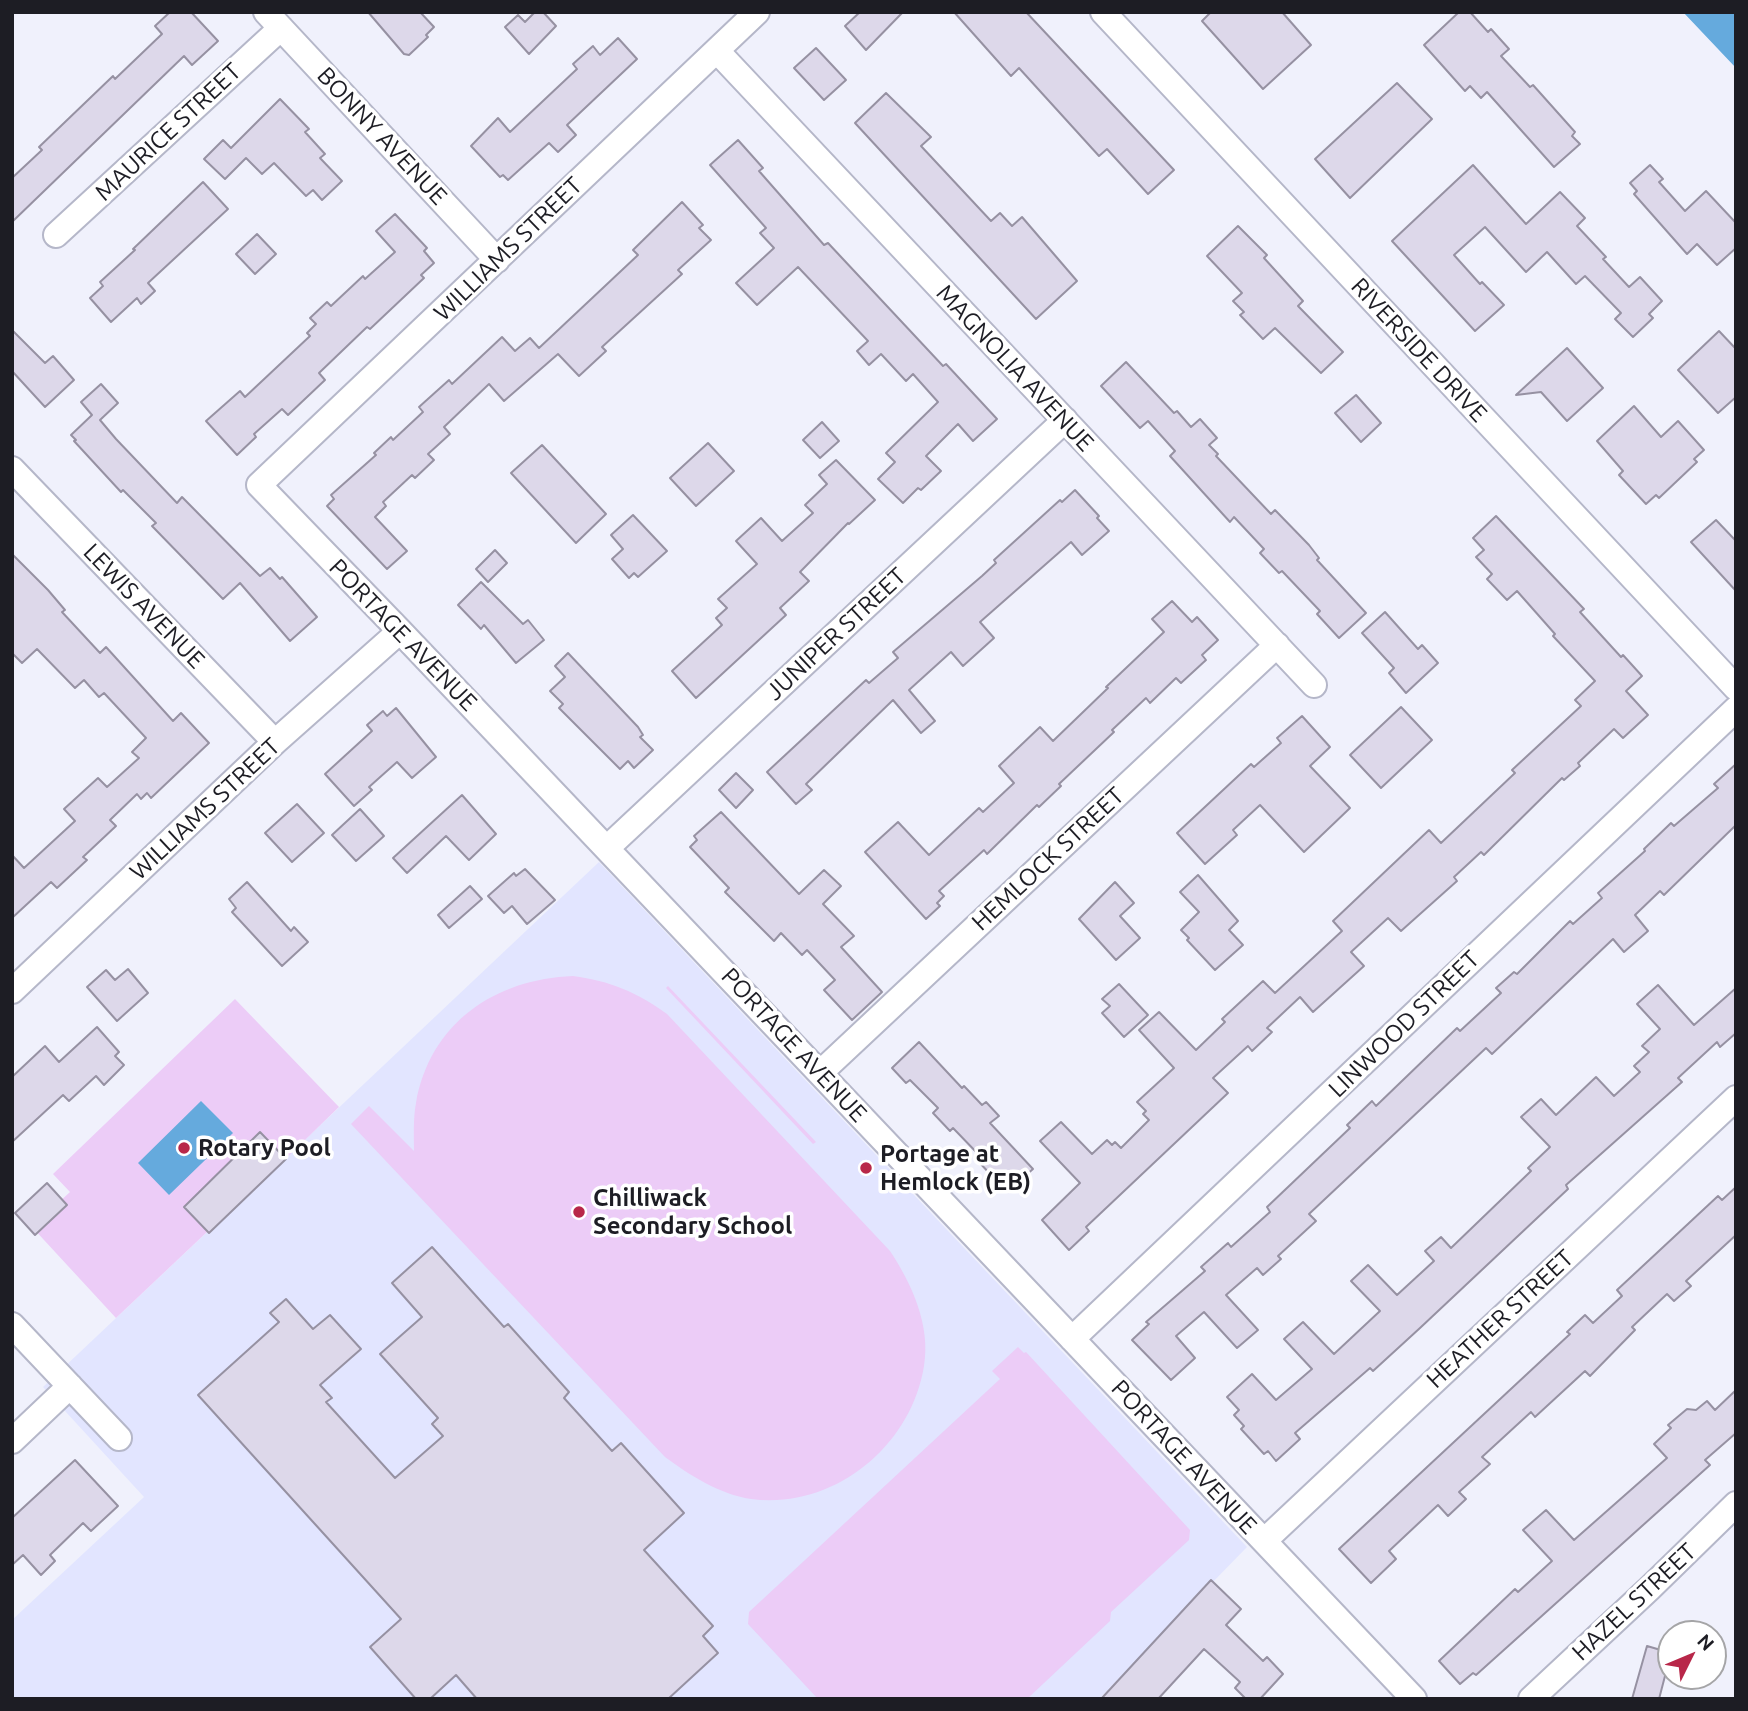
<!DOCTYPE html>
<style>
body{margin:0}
#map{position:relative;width:1748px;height:1711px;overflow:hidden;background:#f0f1fc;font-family:Ubuntu,sans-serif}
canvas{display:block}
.frame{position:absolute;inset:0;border:14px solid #1d1d24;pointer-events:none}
.north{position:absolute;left:1657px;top:1620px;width:70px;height:70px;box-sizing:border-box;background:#fff;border:2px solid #a5a5a7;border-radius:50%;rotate:47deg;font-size:19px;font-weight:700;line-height:28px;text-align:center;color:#1d1d24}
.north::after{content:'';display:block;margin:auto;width:24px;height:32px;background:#b82749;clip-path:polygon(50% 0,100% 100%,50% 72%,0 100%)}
</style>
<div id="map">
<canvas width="1748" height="1711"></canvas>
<div class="frame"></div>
<div class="north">N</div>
</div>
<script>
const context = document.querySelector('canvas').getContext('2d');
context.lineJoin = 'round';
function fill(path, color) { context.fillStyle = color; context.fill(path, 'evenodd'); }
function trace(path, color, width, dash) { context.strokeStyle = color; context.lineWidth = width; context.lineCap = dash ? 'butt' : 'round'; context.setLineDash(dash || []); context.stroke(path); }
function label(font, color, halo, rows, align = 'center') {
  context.font = font + ' Ubuntu,sans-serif'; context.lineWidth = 7; context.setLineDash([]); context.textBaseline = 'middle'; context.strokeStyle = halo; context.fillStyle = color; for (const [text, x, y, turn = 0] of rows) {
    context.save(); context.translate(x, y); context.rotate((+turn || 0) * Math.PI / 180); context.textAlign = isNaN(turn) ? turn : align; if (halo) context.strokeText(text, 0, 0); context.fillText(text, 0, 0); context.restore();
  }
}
const built = new Path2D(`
 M599,862L1247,1547L1099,1699H12V1620L144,1497L43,1387Z`);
const green = new Path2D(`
 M573,976C610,981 637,992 667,1014L890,1251C912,1284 931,1326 924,1366C911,1447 833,1510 751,1499C719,1494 691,1476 665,1457L351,1124L369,1106L414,1151C414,1135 413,1119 416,1103C430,1023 495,979 573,976Z
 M668,986L816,1142L813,1144L666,988Z
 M235,999L339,1107L209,1233L207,1232L116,1318L32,1227L70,1192L53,1174Z
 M1018,1347L1024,1353L1026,1352L1190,1530L1189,1540L1111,1612L1110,1621L1027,1699H818L748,1624L749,1612L1000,1379L992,1371Z`);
const water = new Path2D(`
 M1683,12H1736V68Z
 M201,1101L233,1133L169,1195L138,1163Z`);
const building = new Path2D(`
 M170,12H191L218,41L192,65L184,56L12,222V178L42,150L39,147L113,76L115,79L162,34L155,26Z
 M368,12H420L434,27L426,35L428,37L409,55L404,54Z
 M535,12H543L556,26L529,54L505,27L518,15L525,22Z
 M860,12H903L866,50L845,26Z
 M954,12H1026L1174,170L1148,194L1107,149L1099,156L1019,68L1011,76Z
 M1211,12H1282L1311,45L1263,89L1202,21Z
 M1459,12H1470L1488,32L1491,29L1509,49L1501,56L1530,87L1533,85L1575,132L1572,136L1580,144L1554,167L1487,92L1481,98L1470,86L1465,91L1424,45Z
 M618,38L637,59L567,125L576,135L558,152L549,143L508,180L503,175L500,177L471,146L498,118L510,132L577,69L573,64L593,46L600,55Z
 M816,48L846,80L824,100L794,68Z
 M1397,83L1432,119L1350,198L1315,159Z
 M886,93L931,137L921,146L991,221L1000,213L1012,226L1022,217L1077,281L1036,319L855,123Z
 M280,99L309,129L305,132L325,154L320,158L342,181L322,200L313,190L306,196L274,163L262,174L246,158L225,179L204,159L223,140L231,148Z
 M738,140L763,168L759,171L824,245L828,243L943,366L946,364L997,419L973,441L958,424L926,456L941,471L921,490L918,488L903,503L878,479L895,462L886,453L938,402L913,374L906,381L881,354L869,365L857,351L868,341L798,267L757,305L736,283L774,248L760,233L766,228L710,165Z
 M1473,165L1526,224L1560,192L1585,218L1577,226L1606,257L1603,259L1629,287L1640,277L1662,301L1649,314L1653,318L1633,337L1615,319L1621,313L1585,276L1576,284L1547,252L1526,272L1485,227L1454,255L1480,284L1482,282L1504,305L1475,331L1392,241Z
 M1650,165L1663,179L1659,182L1685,211L1706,191L1736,223V248L1717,265L1697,244L1687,254L1634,194L1637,191L1630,183Z
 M203,182L228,209L148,283L155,291L141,304L137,298L111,322L90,298L103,286L100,282L135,250L133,249Z
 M682,202L703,225L699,228L711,240L678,270L682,274L602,347L606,351L579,376L558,354L504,401L489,384L444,427L450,434L428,454L434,460L415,478L412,475L383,502L386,506L375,517L407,551L387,569L327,506L334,499L331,495L376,455L374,453L391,437L393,440L423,412L419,407L449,380L452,384L502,337L515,351L530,338L539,348L638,255L633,250Z
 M395,214L427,248L424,251L434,263L421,275L424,278L370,329L367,327L319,373L325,380L288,415L282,409L254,434L256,437L237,455L206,421L240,391L245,397L310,336L307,333L316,324L310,318L327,302L331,306L363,276L365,279L395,252L376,231Z
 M1238,226L1267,255L1264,258L1303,301L1298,306L1343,352L1321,373L1275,328L1263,339L1240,315L1244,312L1233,301L1242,293L1207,256Z
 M257,234L276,254L255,274L236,254Z
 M12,330L45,363L53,356L74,380L45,407L12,371Z
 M1719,331L1736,349V397L1718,413L1678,370Z
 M1567,348L1603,388L1567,421L1541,392L1516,395Z
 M1126,362L1174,413L1177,411L1191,427L1200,419L1217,438L1209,445L1218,454L1216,456L1271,514L1275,510L1309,545L1319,558L1317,560L1366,613L1339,638L1317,614L1320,611L1282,571L1279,573L1260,553L1264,549L1234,517L1230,522L1170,456L1175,451L1148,421L1140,428L1101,386Z
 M101,384L118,403L100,420L116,439L177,503L182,497L260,576L270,568L280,579L282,577L317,617L290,641L240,583L223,599L152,526L156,523L123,490L121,492L74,441L76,440L71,435L92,415L81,402Z
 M1356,395L1381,423L1361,442L1335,413Z
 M1634,406L1661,437L1678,421L1704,450L1694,459L1697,462L1659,498L1656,495L1646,504L1619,475L1623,471L1597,441Z
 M822,422L839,441L820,458L803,440Z
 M708,443L734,471L696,506L670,478Z
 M542,445L606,514L576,543L511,473Z
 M836,460L875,500L849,524L848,523L800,572L809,581L780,608L786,615L696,698L672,671L722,625L716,618L727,608L718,599L757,564L736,541L761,518L782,541L813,513L805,505L827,484L819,475Z
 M1075,490L1099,516L1097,518L1109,531L1082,555L1071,542L980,622L994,638L963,666L951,652L909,690L935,721L921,733L893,700L806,784L812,790L796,804L767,772L866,680L869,683L898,658L893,652L982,576L996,563L994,560L1060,500L1062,502Z
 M633,515L667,551L638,577L634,573L629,578L612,559L623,549L611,535Z
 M1496,516L1584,609L1580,612L1621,657L1623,655L1642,676L1626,691L1648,715L1623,738L1614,729L1578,763L1580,766L1564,780L1562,778L1484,855L1481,852L1454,877L1457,881L1401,931L1388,918L1351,952L1364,966L1313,1012L1300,997L1267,1028L1272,1032L1252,1051L1248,1046L1213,1078L1228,1093L1086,1227L1089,1231L1069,1250L1042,1220L1080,1183L1040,1141L1061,1122L1092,1154L1107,1140L1112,1145L1115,1142L1121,1148L1149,1120L1143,1114L1146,1111L1137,1102L1174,1068L1139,1030L1159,1012L1196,1050L1225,1022L1222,1019L1263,981L1275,993L1342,931L1333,921L1429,830L1441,843L1515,773L1512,770L1581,706L1575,700L1595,681L1553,636L1555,634L1517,591L1507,600L1487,579L1492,574L1476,557L1484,550L1473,538Z
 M1716,520L1736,541V591L1691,542Z
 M495,550L507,563L488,582L476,569Z
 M12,554L48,590L65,610L62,612L100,653L106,647L173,721L181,713L209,743L151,798L147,793L141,799L137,794L110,820L116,826L83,857L87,860L57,888L51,882L12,918V855L24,868L75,821L64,809L98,778L107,787L139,758L132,752L146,738L104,693L99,697L84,680L75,688L37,649L22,663L12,653Z
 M481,582L523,624L528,620L544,640L516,663L484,625L481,629L458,605Z
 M1172,601L1192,622L1197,617L1218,640L1202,655L1206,660L1181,683L1176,678L1150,703L1146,698L1112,730L1114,732L1059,784L1061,786L1039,807L1037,805L987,854L984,850L939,891L944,896L937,903L940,906L926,919L865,852L898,822L929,855L979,808L983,812L1014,783L999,766L1040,727L1053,741L1108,688L1106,687L1164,632L1152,619Z
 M1385,612L1418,649L1422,645L1438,663L1406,693L1389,673L1394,668L1362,633Z
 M568,653L638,727L643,735L640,737L653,750L634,768L628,761L620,769L559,708L563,704L550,691L565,677L555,666Z
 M1401,707L1432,740L1381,788L1350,755Z
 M396,708L436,757L412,778L397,762L369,787L372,790L354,806L325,774L372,731L367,725L383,711L387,716Z
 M1302,716L1330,747L1310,766L1350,808L1304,852L1260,805L1233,830L1237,835L1205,864L1177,833L1251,764L1254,767L1281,743L1277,738Z
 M1736,764V825L1664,895L1660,891L1635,915L1648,931L1624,952L1613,939L1492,1054L1486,1048L1309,1214L1316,1221L1278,1256L1281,1259L1263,1275L1257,1268L1226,1295L1258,1330L1237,1348L1204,1312L1176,1336L1195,1358L1171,1380L1132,1340L1149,1324L1146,1322L1205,1271L1201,1267L1228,1243L1231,1247L1270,1212L1267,1207L1350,1128L1347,1125L1372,1101L1376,1106L1457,1028L1460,1031L1501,993L1496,988L1514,972L1517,974L1570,921L1573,924L1602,898L1598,893L1645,851L1644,849L1671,823L1674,826L1718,788L1714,784Z
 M736,773L753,790L736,808L719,790Z
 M462,795L496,834L469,860L446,836L407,873L393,858Z
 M297,804L324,833L292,862L265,833Z
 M360,809L384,836L356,861L332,835Z
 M721,812L799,894L824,870L841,886L823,904L854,936L841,947L882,992L852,1020L824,990L835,980L807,950L802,955L781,933L774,941L725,892L729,888L690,847L697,840L694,836Z
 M525,869L555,900L527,924L512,906L504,913L488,896L514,873L516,876Z
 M1198,875L1238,921L1229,930L1243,945L1215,970L1187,940L1189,938L1181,930L1199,912L1180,892Z
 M247,882L291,931L294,927L308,942L282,966L232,912L236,908L229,899Z
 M1115,882L1134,903L1120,916L1140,938L1116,960L1079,919Z
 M470,886L482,899L449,928L438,915Z
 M128,969L148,993L117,1021L87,987L106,970L115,980Z
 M1119,984L1148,1015L1124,1037L1102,1013L1110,1006L1102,999Z
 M1658,985L1694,1025L1736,988V1033L1720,1047L1717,1042L1678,1078L1682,1082L1566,1185L1568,1189L1420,1328L1373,1371L1370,1368L1295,1433L1300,1439L1276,1461L1268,1451L1264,1454L1241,1429L1244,1426L1234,1415L1239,1410L1227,1397L1252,1374L1276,1400L1312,1369L1284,1339L1303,1322L1334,1354L1380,1311L1351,1281L1368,1265L1397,1295L1434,1261L1425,1251L1441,1237L1451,1248L1531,1171L1528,1168L1550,1147L1521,1117L1541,1099L1556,1115L1596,1077L1614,1096L1640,1072L1634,1066L1649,1052L1642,1046L1660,1029L1637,1004Z
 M97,1027L119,1052L115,1056L124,1065L104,1085L96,1076L69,1101L63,1095L12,1142V1077L45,1046L59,1062Z
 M919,1042L962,1088L964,1086L982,1105L986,1102L999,1116L990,1123L1033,1169L1007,1192L977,1160L980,1156L953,1128L950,1131L933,1113L938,1108L910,1080L906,1083L892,1068Z
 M260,1132L286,1159L209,1233L184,1207Z
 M47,1183L67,1205L35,1235L15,1213Z
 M1736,1187V1235L1686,1281L1691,1286L1674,1301L1667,1294L1632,1327L1635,1330L1590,1376L1585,1371L1535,1417L1531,1412L1482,1457L1490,1464L1459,1492L1466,1499L1448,1516L1438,1505L1389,1551L1396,1559L1371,1583L1339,1549L1570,1334L1567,1332L1585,1315L1593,1323L1622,1296L1617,1290L1718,1196L1722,1200Z
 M432,1247L504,1327L508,1324L569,1392L564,1398L612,1451L621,1443L684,1513L644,1550L713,1626L703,1636L718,1653L668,1699H477L456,1675L430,1699H416L370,1647L401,1619L198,1395L279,1322L270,1313L286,1299L313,1329L330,1315L361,1349L320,1385L332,1398L326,1402L395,1478L443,1436L432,1424L438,1418L380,1354L422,1317L392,1283Z
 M1736,1390V1433L1705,1460L1710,1465L1476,1675L1473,1673L1460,1684L1439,1661L1515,1589L1518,1592L1552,1561L1523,1530L1546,1510L1574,1540L1667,1458L1654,1444L1671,1428L1668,1425L1687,1409L1696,1410L1707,1401L1715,1410Z
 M75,1460L118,1506L91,1531L83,1523L50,1555L55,1561L41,1575L23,1555L12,1565V1518Z
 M1211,1580L1241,1609L1226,1625L1263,1661L1267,1657L1283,1674L1260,1699H1246L1235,1688L1240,1682L1204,1649L1158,1699H1101Z
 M1647,1646L1671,1653L1659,1699H1632Z`);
const street = new Path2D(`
 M266,12L497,260
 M757,12L259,485L400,631L1414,1699
 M1103,12L1736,688
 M717,51L1314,685
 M56,235L281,28
 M12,469L275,742
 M607,848L1065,420
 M12,991L275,742L400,631
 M820,1073L1277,645
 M12,1325L119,1438
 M1072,1339L1736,709
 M12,1441L70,1386
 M1264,1541L1736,1098
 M1531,1699L1650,1588L1736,1504`);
const markers = [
 [184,1148,7,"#b82749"],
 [866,1168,7,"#b82749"],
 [579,1212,7,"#b82749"]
];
const streetNames = [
 ["MAURICE STREET",168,132,-43],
 ["BONNY AVENUE",382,136,47],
 ["WILLIAMS STREET",508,249,-44],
 ["RIVERSIDE DRIVE",1419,350,47],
 ["MAGNOLIA AVENUE",1015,368,47],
 ["LEWIS AVENUE",144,606,46],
 ["JUNIPER STREET",836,634,-43],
 ["PORTAGE AVENUE",403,635,46],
 ["WILLIAMS STREET",205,809,-43],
 ["HEMLOCK STREET",1048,859,-43],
 ["LINWOOD STREET",1404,1024,-44],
 ["PORTAGE AVENUE",794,1045,47],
 ["HEATHER STREET",1500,1319,-43],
 ["PORTAGE AVENUE",1184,1457,47],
 ["HAZEL STREET",1634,1602,-43]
];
const poiNames = [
 ["Rotary Pool",198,1148],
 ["Portage at",880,1154],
 ["Hemlock (EB)",880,1182],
 ["Chilliwack",593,1198],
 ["Secondary School",593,1226]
];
fill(built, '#e2e5ff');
fill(green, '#ecccf7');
fill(water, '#65aadd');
fill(building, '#ddd8ea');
trace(building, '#9691a2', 2);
trace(street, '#b5b7c9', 28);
trace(street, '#fff', 24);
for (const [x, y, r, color] of markers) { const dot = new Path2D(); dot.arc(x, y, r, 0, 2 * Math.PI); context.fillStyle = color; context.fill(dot); trace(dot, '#fff', 2.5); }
label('24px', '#1d1d24', '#fff', streetNames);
label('bold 24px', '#1d1d24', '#fff', poiNames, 'left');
</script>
